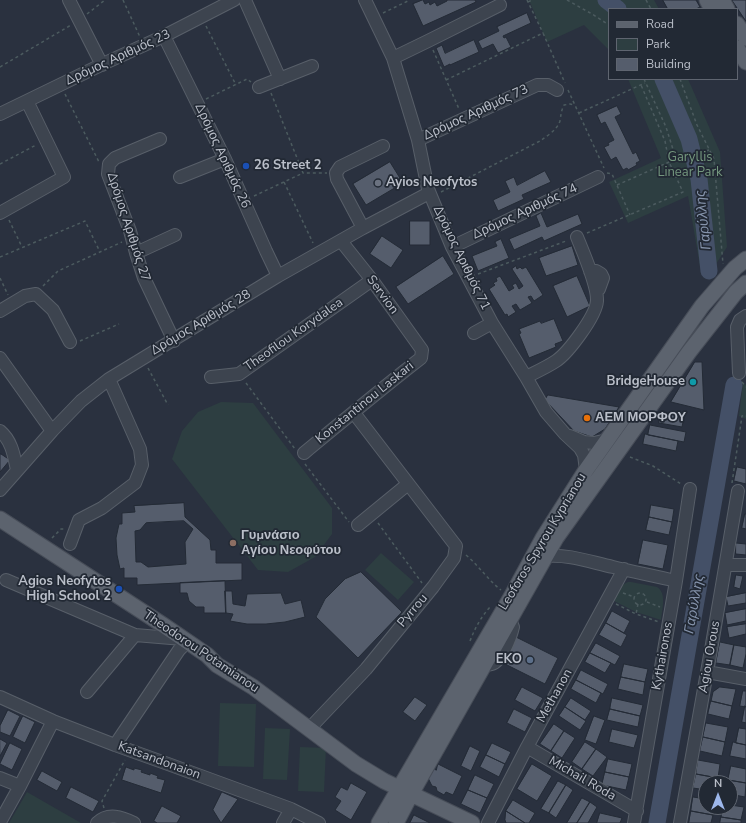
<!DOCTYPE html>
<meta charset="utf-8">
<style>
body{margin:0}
#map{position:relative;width:746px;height:823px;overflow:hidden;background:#2a313f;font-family:"Nunito Sans",sans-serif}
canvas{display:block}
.legend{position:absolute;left:608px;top:8px;width:130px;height:72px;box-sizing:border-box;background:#222934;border:1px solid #5f6570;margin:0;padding:5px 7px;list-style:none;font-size:12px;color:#babfc9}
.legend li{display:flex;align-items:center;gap:8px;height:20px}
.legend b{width:20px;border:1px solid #5f6570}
.north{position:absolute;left:698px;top:775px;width:40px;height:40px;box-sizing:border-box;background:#222934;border:1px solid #5f6570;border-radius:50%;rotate:0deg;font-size:11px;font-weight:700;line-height:16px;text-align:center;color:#babfc9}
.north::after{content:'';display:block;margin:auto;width:14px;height:18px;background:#9db7ec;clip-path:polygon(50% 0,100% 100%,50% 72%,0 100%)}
</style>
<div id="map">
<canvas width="746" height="823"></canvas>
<ul class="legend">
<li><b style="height:5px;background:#5c636e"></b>Road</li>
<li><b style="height:11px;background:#2d3e41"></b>Park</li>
<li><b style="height:11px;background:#555d6c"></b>Building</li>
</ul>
<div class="north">N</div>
</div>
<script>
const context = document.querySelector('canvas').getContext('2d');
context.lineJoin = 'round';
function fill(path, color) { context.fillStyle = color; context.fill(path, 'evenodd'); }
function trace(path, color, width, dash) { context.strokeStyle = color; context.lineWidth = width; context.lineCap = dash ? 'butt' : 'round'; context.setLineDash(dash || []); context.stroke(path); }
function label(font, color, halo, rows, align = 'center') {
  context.font = font + ' "Nunito Sans",sans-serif'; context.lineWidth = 3.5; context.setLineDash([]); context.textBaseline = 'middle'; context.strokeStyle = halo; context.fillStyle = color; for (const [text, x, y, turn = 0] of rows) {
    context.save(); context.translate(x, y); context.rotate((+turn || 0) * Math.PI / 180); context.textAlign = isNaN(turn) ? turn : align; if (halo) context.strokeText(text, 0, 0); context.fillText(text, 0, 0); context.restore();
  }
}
const green = new Path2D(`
 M529,0H654L659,9H609V50L584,25L547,42Z
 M628,79H688L720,152L727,247L714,267L700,266L688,196L628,223L609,182L661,158Z
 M743,383L746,385V419L739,416Z
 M221,402L253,403L332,508V534L315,557L288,572L258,570L172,459L182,431L198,412Z
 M381,553L414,582L398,600L365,570Z
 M628,582H631L657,587C667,593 662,610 661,620L636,612L614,601C614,593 621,585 628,582Z
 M220,703L256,704L254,767L218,766Z
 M265,728L290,729L287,780L263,779Z
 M300,747L326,748L324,792L298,791Z
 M27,792L81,823H9Z`);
const river = new Path2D(`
 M606,0L618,9
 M663,79L689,139L699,179L709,271
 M657,823L734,385`);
const building = new Path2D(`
 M423,0L425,4L429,2L430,5L435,2L437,6L447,1V0H475L476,2L423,26L413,4Z
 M663,0H696L700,7L696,9H668Z
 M732,0H746V21Z
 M527,13L531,23L503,36L504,38L506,37L511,47L498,53L493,44L482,49L478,41L499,31L497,27Z
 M474,40L479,52L450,65V64L444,67L436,48L442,45L445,53Z
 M617,106L621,114L615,117L633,154L636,152L640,161L636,163L637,165L628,170L627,168L623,170L616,157L611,160L604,147L609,145L608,143L614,140L605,122L601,124L597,115Z
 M390,162L403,183L366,205L353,184Z
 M545,171L551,182L522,195L524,199L498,211L493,200L510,192L505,181L514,177L517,185Z
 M541,213L547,227L578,214L582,224L544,241L542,237L514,250L509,239L540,226L536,216Z
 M410,221H430V245H410Z
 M382,236L403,250L391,268L370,254Z
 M501,239L509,258L478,271L472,256L497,246L495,242Z
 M572,246L578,265L546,276L539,258Z
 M443,256L454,274L408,304L396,287Z
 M516,266L517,269L520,267L522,269L526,267L543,295L534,301L531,296L528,297L532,303L520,310L516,304L512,306L516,312L508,317L507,314L505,315L489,289L495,285L493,283L497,281L496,278L500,276L509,291L514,288L512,285L516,283L519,289L523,286L512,269Z
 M577,276L590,306L567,317L553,286Z
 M554,319L563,341L555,344L556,347L529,358L519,334L521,333L519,329L540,321L541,323Z
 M695,362H702L704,410L671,402Z
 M548,395L619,407L605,429L592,437L574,431L545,400Z
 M661,412L684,417L682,427L659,423Z
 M650,425L686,432L684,442L648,435Z
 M645,434L678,441L676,451L643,444Z
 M1,454L10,460L0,472V455Z
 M737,467L746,469V484L734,481Z
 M184,503L185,517L210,540L211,550H216V563H242V580L137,585V578H124V568L120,569L117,555L116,538L119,524H122V513L135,512L134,506ZM184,521L193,529L185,542L186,564L148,567L141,562H136L135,531L140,530L146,523Z
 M651,505L674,509L672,522L649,517Z
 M745,514H746V529L742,528Z
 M649,517L672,522L669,535L646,530Z
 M643,540L668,545L663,569L638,564Z
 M736,543L746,544V555L736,554Z
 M361,572L402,612L358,658L316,617L325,599L345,579Z
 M736,575L743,576L740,589L734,587Z
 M225,581L226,613H204V607H196L189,601L187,593H180V583Z
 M225,591H232L233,604L245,606L247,594L281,593L285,604L301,600L305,617L285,622L266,624H247L230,621L233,614L226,613Z
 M746,593V603L728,606L726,597Z
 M746,609V621L727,625L725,613Z
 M612,611L630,621L624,633L606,623Z
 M606,623L627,635L621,647L599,635Z
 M746,624V634L729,638L727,627Z
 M514,636L558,658L545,684L501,662Z
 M720,642L734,645L730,665L716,663Z
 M596,643L620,656L615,665L590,653Z
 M734,645L746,647V654L743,668L730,665Z
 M590,653L611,663L605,673L585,662Z
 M624,664L648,669L645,682L621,677Z
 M581,670L608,684L603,694L576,680Z
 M621,677L645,682L643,695L618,689Z
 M576,680L601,693L596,703L571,689Z
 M522,687L543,698L535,711L515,700Z
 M720,687L736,689L732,706L711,701L713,692Z
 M743,691H746V707L740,706Z
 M415,697L427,705L415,721L403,712Z
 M571,698L591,711L585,720L565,707Z
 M612,698L643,705L640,716L610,709Z
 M711,701L732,706L729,719L708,714Z
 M745,706L746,707V723L742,722Z
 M565,707L586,721L580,730L559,716Z
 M514,709L532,718L525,732L507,723Z
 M610,709L640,716L638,727L607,720Z
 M8,710L20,716L10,736L0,732V726Z
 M23,716L35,722L25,743L13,737Z
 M594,716L605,720L596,744L585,740Z
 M706,723L728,727L725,742L703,737Z
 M554,724L564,731L551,751L540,744Z
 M739,728L746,729V745L736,743Z
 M612,729L638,735L634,748L609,742Z
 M564,731L575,738L562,758L551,751Z
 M703,737L725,742L722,756L700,751Z
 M0,739L7,743L0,756Z
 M585,742L596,749L582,769L572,762Z
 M733,742L746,745V759L730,756Z
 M10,743L22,749L12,770L0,764Z
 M492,743L511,752L505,764L486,755Z
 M470,746L480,751L471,771L461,766Z
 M596,749L607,757L593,776L582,769Z
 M486,755L505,764L499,777L480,767Z
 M608,759L632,764L629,777L605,772Z
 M698,760L720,764L718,778L696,774Z
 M438,764L462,776L453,795L446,792L444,795L437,791L436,787L432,786L428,778L433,768L436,770Z
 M532,764L552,776L537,801L517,789Z
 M731,766L746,769V783L728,780Z
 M126,767L134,770V768L142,770L141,772L150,775V773L158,776L157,778L165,780L161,793L122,780Z
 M42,771L62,782L57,791L37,780Z
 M605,772L629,777L626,790L602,785Z
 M696,774L718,778L717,783H706V790L693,788Z
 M475,775L494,784L487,798L468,790Z
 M728,780L746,783L745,797L730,794V783H727Z
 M558,781L566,785L549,813L541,809Z
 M351,783L367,792L351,820L335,810L341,801L335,797L341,787L347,790Z
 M566,785L573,790L556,818L549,813Z
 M71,787L99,801L93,812L66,798Z
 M468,790L487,798L480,813L461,804Z
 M222,792L238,799L221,823L213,810Z
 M693,797L706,799V807H714L713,815L691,811Z
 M582,798L590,802L577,823H567Z
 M513,800L535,813L529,823H525L506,811Z
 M590,802L597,807L588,823H577Z
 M730,805L744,807L741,820L721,817L723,807H730Z
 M162,806L181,816L177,823H157L154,821Z
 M506,811L525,823H506L505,820Z
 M691,811L713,815L711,823H689Z
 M600,813L622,818L620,823H597Z
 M414,815L430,823H410Z
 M721,817L741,820V823H720Z`);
const path = new Path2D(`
 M123,0L140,37
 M527,0L543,33
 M567,0L592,14L609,25
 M646,0L651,9
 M528,2L532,0
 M383,13L410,0
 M87,14L105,0
 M206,26L236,85
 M433,50L459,109
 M0,67L71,25
 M644,79L666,127L676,159
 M680,79L697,125L714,159L723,264
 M446,80L543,33L565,83
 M568,90L604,168
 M271,93L303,173H327
 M65,94L99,162
 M206,99L247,79L251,82
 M579,113L645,83
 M0,164L36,145
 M607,173L612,174L630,215
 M284,182L313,243
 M617,185L676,159L709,150
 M441,192L540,141C547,136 557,130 560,121C561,115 561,111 564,105L570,104L575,105
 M254,196L303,173
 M9,220L22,247
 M587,233L683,192L669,162L665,141L641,85
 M0,257L85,221L100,252
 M478,274L566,241
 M0,278L8,295
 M43,286L58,271L122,242
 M80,341L119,324
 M148,368L168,405
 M742,382L746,387
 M246,383L295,449
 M630,457L653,466L681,484
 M305,464L349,522
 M732,483L742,416L745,415L746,416
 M378,523L422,583
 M52,538L61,529H65
 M466,555C479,566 488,580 501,590
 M634 599a6 6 0 1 1 12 0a6 6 0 1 1-12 0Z
 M623,593L634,597
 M647,602L660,607
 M616,604L636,614
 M638,604L636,614L659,622
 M470,641C475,628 481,617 490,607
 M104,808L102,801L125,760`);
const minor = new Path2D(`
 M69,0L102,65
 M245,0L280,79
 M365,0L393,58L418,140L428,189L452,247L492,323L526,377L546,412L565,434L580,448L584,455L586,470
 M164,36L225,159L266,251L278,276
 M393,58L428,41L500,5
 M259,87L312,66
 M0,114L105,63L164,36L234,0
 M160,139L115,158L109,164L108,174L130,231L136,253L144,278L174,341
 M418,140L537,85H548L557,90
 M180,177L225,159
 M0,213L64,177L27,101
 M363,228L337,179L336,173L340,167L383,146
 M452,247L598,177
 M136,253L175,235
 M590,271H596L601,274L603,278L599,289L596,291
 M0,311L25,296L36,294L53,310L70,342
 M474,333L492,323
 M0,358L52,431
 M739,373L737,327L740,320L746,316
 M211,377L239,374L372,280
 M526,377C536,372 547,367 556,361C568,353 596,316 597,301C598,286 583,252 577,237
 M0,431C12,441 14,456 17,470
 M570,436L584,442L594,443L607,440
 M304,453C343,421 381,389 421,358L422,350L372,280L341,241
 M0,490L52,431L81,401L109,379L278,276L363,228L429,193
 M358,525L408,484
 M70,544L79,520L102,508L135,483L142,465L140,449L109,379
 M546,556C569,554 590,562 613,567C634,572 655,576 676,581
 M726,565H746
 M6,580L135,635L183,639
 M485,664C488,664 490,665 492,664C501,662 511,636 513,627L510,620
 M707,672L746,679
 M87,692L135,635
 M0,697L53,721L115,745L168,764L291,809L319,823
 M309,729L366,669L433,587L454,558L456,546L354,413
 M115,745L179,650L187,642
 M527,747L637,811
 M0,778L20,786
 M0,822L20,786L53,721
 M97,823C108,812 122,817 134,823
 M283,823L291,809
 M488,823L527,747L624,569
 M634,823L676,581L690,489
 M680,823L712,644L738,491`);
const major = new Path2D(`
 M707,0L712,9
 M722,0L727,9
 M737,24L746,38
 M737,48L746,62
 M0,519L163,625L207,655L217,665L253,687L356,764L384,781L472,823
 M379,823L511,597L543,538L586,470L702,306L735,268L746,259
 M396,823L411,794L556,538L689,352L736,292L746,283`);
const markers = [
 [246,166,4,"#1a4fb4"],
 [378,183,4,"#6b7280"],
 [693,382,4,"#0f9aa8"],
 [587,418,4,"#e8710a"],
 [233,543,4,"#8d6e63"],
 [119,589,4,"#1a4fb4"],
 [530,660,4,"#5c6f8a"]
];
const streetNames = [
 ["Δρόμος Αριθμός 23",118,58,-25],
 ["Δρόμος Αριθμός 73",476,113,-25],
 ["Δρόμος Αριθμός 26",222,156,65],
 ["Δρόμος Αριθμός 74",525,212,-25],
 ["Δρόμος Αριθμός 27",128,227,72],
 ["Δρόμος Αριθμός 71",461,258,64],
 ["Servion",382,295,54],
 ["Δρόμος Αριθμός 28",201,323,-31],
 ["Theofilou Korydalea",294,335,-35],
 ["Konstantinou Laskari",365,403,-39],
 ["Leoforos Spyrou Kyprianou",543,542,-59],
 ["Pyrrou",413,611,-50],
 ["Theodorou Potamianou",201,652,34],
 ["Kythaironos",663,656,-80],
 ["Agiou Orous",710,657,-80],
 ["Methanon",555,696,-61],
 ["Katsandonaion",159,761,20],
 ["Michail Roda",582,779,30]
];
const parkNames = [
 ["Garyllis",690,158],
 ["Linear Park",690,173]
];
const poiNames = [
 ["26 Street 2",254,166],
 ["Ayios Neofytos",386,183],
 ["BridgeHouse",685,382,"right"],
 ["ΑΕΜ ΜΟΡΦΟΥ",595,418],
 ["Γυμνάσιο",241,536],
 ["Αγίου Νεοφύτου",241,551],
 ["Agios Neofytos",111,582,"right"],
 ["High School 2",111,597,"right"],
 ["EKO",522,660,"right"]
];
const waterNames = [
 ["Γαρύλλης",704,220,-96],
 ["Γαρύλλης",695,604,-80]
];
fill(green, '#2d3e41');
trace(river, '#445067', 17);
fill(building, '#555d6c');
trace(building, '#242b36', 1);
trace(minor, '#585f69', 14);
trace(major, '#474d58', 17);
trace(path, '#4c5b5f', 1.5, [3, 3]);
trace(minor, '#3d444f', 12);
trace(major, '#5c636e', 15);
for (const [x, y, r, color] of markers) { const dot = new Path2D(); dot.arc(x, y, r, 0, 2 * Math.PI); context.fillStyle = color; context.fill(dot); trace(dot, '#222934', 1.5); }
label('13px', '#babfc9', '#222934', streetNames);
label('13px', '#74977e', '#222934', parkNames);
label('bold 13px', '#babfc9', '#222934', poiNames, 'left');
label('italic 14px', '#8694ac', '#222934', waterNames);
</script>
